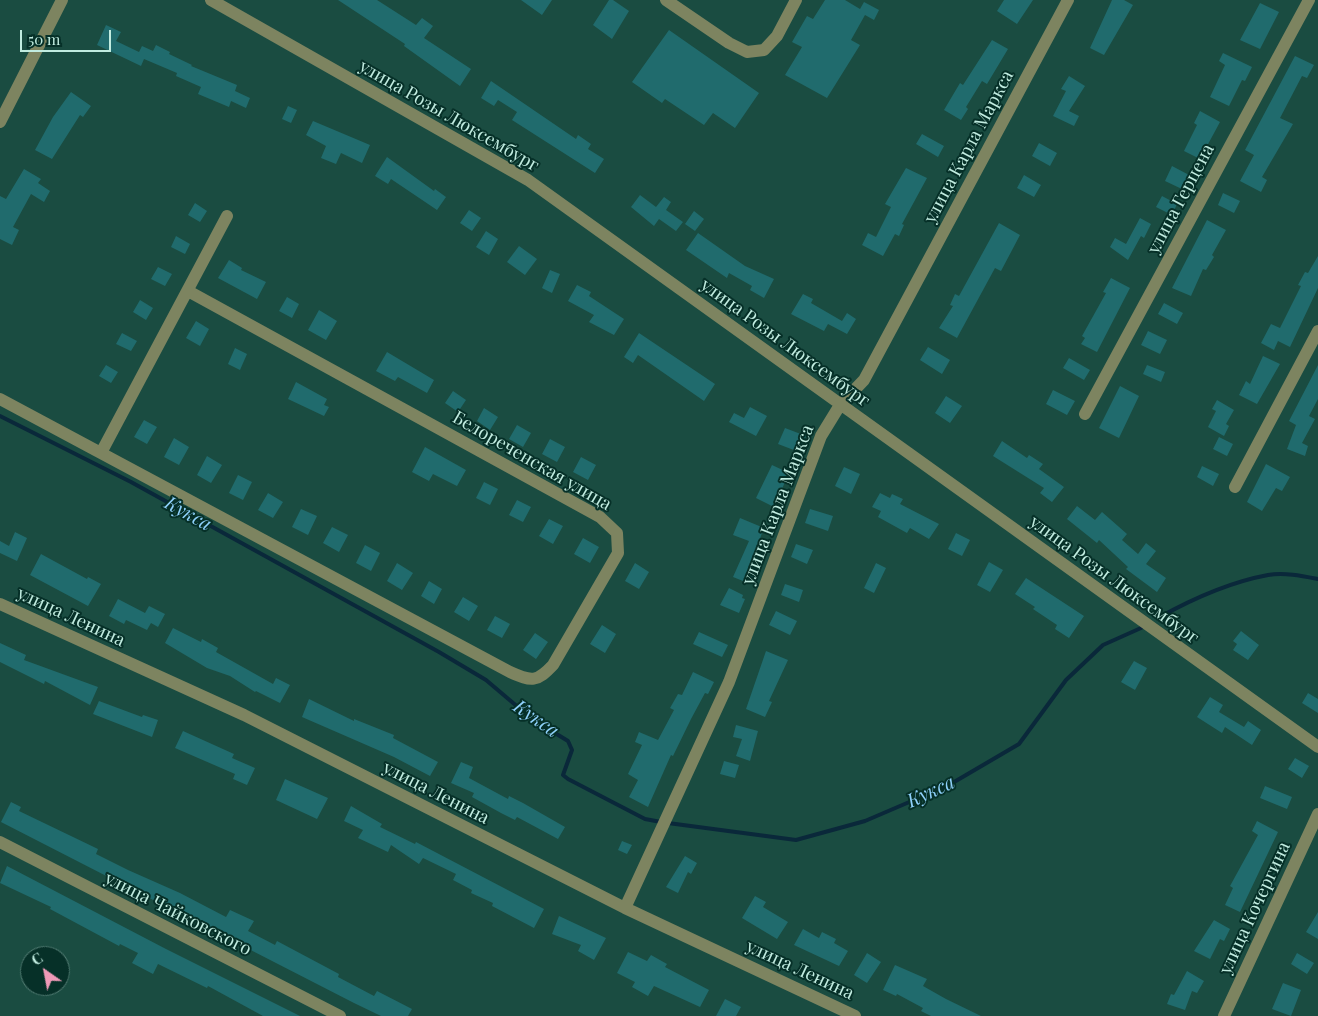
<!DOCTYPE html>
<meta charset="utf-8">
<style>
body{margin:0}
#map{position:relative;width:1318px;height:1016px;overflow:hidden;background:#1a4c41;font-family:"Playfair Display",serif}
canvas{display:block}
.north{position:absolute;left:20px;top:946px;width:50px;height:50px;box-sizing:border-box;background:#063028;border:1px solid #517b72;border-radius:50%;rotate:327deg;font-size:14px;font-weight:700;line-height:20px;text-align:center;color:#c1ece0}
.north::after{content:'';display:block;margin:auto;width:18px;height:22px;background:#ef9ab8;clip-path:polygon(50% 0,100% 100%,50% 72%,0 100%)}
.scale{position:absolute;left:20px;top:30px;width:91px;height:22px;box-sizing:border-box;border:2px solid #c1ece0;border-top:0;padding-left:6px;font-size:15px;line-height:18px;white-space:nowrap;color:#c1ece0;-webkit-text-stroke:4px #063028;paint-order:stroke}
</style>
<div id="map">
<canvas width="1318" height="1016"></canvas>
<div class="north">С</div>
<div class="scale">50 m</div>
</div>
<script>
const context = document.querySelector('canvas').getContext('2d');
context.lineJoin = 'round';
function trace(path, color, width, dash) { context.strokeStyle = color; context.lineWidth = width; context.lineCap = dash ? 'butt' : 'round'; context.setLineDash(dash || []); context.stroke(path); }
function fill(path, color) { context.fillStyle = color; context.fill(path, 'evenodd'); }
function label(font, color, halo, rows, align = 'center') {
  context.font = font + ' "Playfair Display",serif'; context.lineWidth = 4; context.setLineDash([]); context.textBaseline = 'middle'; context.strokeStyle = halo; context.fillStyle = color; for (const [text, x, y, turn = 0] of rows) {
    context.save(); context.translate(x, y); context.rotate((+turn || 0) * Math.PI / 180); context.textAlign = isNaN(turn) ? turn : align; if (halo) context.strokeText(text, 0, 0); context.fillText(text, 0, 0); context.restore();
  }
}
const stream = new Path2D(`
 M0,416L131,482L439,652L486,680L532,719L568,741L572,750L563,775L568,779L645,819L661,822
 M1158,618C1192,599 1230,582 1268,575C1284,572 1303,576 1318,579
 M668,823L796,840L865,821L949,785L1019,744L1066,680L1103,645L1141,628`);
const building = new Path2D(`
 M338,0H377L416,25L422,18L433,26L424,38L471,69L460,86L404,46L405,44Z
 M521,0H552L542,15Z
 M609,0H613L629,11L612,39L593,25Z
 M825,0H845L860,9L864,2L879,10L874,20L865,15L851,40L860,45L827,98L785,75L802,47L792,42L807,16L813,19Z
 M1004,0H1033L1017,24L997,11Z
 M1112,0H1124L1133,5L1104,55L1090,48Z
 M1260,3L1279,12L1260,49L1240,40Z
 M106,25L121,32L116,41L139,52L142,46L153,51L156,45L170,52L169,54L192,65L191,66L237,85L235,91L250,98L246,108L231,101L229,107L198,94L201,87L176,76L177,73L144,59L141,66L97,45Z
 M669,30L759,93L735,128L713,113L704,125L665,99L662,103L632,82Z
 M992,40L1008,49L987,84L982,81L966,107L968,109L961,120L944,110L960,83L963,85Z
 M1223,53L1252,67L1245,81L1242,80L1229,106L1210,97L1225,65L1219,61Z
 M1295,56L1314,65L1307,78L1302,76L1280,118L1293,124L1262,177L1267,180L1261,192L1240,181L1254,155L1245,150Z
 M1069,76L1085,86L1069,111L1079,116L1074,126L1053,116L1066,91L1061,89Z
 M491,81L576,139L578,135L591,144L588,149L604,159L595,173L512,120L517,112L498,100L494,106L481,98Z
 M71,92L91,106L83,117L80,115L52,159L35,150L53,117Z
 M288,106L297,110L291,123L282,119Z
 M1200,111L1220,122L1200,159L1184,151L1197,125L1194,123Z
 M313,121L370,145L362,163L341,153L336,164L321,158L326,146L306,135Z
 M922,134L944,146L938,157L916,144Z
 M1039,143L1057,153L1050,166L1032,156Z
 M387,157L434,191L435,189L446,197L437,210L391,179L388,184L375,176Z
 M1172,166L1191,176L1184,190L1165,181Z
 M906,168L927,178L902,224L904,225L899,236L895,234L883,256L862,245L868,233L876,237L891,207L885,204Z
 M24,169L41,179L38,183L50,191L44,202L31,194L13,227L19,230L12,245L0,239V196L6,199Z
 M1024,175L1041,185L1034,197L1017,188Z
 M1223,193L1240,201L1234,213L1218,205Z
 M640,195L656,207L664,197L671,202L666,210L683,222L676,231L659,219L654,226L631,207Z
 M1162,196L1177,204L1172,215L1156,207Z
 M195,203L207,211L200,222L188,215Z
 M469,210L481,218L472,231L460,223Z
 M694,211L704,219L695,231L685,224Z
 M1140,218L1151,224L1144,238L1141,236L1128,260L1110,247L1115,238L1126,244Z
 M1207,220L1226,230L1212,255L1214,257L1206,270L1203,269L1191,296L1172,288Z
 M999,223L1020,235L1001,271L995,268L957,338L939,328L953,306L950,305L955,294L959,296Z
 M486,231L498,239L489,255L476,247Z
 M698,233L745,266L774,279L764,298L750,290L752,286L729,273L727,278L686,250Z
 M176,236L190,244L185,254L171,247Z
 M519,246L537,259L525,275L507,262Z
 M1318,256V288L1290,347L1278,341L1274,350L1261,343L1271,324L1280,328L1301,286L1298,285L1305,272L1308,273Z
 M229,260L242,268L241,270L266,282L257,299L218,278Z
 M158,267L172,274L165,286L151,279Z
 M550,270L560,274L552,293L542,288Z
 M1111,278L1130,288L1097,352L1081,344L1085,338L1082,336L1106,293L1103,292Z
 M577,285L591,292L589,296L624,319L614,335L589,322L594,315L568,301Z
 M803,294L813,299L811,303L842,321L847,313L856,319L847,334L828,324L824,331L791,314Z
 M287,297L299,304L292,318L279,311Z
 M140,300L153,308L146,320L133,312Z
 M1164,303L1183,313L1177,324L1158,314Z
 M319,310L337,321L326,340L308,330Z
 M196,321L209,329L200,346L186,338Z
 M1148,331L1167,340L1160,354L1141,345Z
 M122,333L137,341L131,351L116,344Z
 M639,333L715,384L704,401L638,355L633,363L624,357Z
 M928,347L950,360L942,374L920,360Z
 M235,348L247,354L240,370L228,364Z
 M387,352L434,380L427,393L398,377L395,381L376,371Z
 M1263,356L1280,364L1257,404L1239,395L1246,381L1250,384Z
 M1069,358L1090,370L1084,380L1063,368Z
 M106,365L118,372L111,383L99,376Z
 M1147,365L1165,372L1161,382L1143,374Z
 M1318,365V399L1309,416L1315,419L1302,443L1308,446L1305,456L1287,449L1296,425L1289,421Z
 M296,382L327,399L324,405L329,407L324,416L288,399Z
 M1120,386L1139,396L1119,438L1099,428Z
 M1053,390L1075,401L1067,415L1046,404Z
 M453,391L466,400L458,412L445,403Z
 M946,396L962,406L950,423L935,413Z
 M1217,400L1234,410L1226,424L1229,426L1224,436L1208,427L1216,411L1212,409Z
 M750,407L767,416L756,436L729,422L734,413L744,418Z
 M484,408L498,417L490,430L477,421Z
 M144,420L157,427L147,444L134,437Z
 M517,425L531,433L523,447L509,439Z
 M785,428L806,436L799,452L778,444Z
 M1219,437L1233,444L1227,456L1213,449Z
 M174,438L189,447L179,465L164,457Z
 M550,439L565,447L557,462L542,454Z
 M1002,441L1027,458L1029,455L1043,464L1039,469L1064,487L1052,502L1040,493L1044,488L993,456Z
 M425,447L466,470L457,486L433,474L429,481L412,472Z
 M207,456L222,465L211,483L197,475Z
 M581,457L596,465L588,480L573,472Z
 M1266,464L1290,477L1282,491L1276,488L1262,511L1247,502Z
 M772,465L789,473L774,507L756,498Z
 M1202,466L1219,474L1213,486L1197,477Z
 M844,467L860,474L851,494L835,486Z
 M238,475L252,482L243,500L229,493Z
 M484,482L498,489L490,505L476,498Z
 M268,493L283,502L273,518L258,510Z
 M880,493L890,498L892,494L903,499L900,504L939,524L929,539L910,528L907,533L878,517L881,511L872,507Z
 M517,500L531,507L523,522L509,515Z
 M1077,506L1095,520L1102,512L1127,534L1122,540L1138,554L1146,543L1156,551L1146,564L1166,578L1157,592L1126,569L1128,567L1099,540L1097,543L1067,519Z
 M301,509L317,516L308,535L292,527Z
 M810,509L833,516L828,531L805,523Z
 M740,518L764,528L756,549L766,553L756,582L750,579L748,583L733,577L749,541L733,535Z
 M549,519L563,526L553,544L539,536Z
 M332,527L348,535L339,552L323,543Z
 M15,532L27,538L17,561L0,553V541L9,546Z
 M956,533L970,540L962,556L948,549Z
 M583,538L599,547L590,563L574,554Z
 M796,544L813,550L807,564L791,557Z
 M365,545L380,553L371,571L356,563Z
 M41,554L87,579L88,577L101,584L88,606L30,575Z
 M989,562L1003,570L990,592L977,585Z
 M397,563L413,573L402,590L387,581Z
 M635,563L649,572L639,589L625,581Z
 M876,563L886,568L874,593L864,588Z
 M1026,578L1084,616L1069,638L1055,629L1057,625L1033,609L1035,607L1015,594Z
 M429,581L442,589L434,604L421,596Z
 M785,584L803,590L799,602L781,595Z
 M729,588L743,595L742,598L745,599L739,613L720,605Z
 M463,597L478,606L469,621L454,612Z
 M118,599L145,613L149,606L165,614L158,627L151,623L147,630L126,620L124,624L109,616Z
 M776,611L797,621L790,635L769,625Z
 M495,616L510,624L502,638L487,630Z
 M602,625L616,634L605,653L590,644Z
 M173,628L201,642L202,639L218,648L216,652L273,684L276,678L290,685L280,703L256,691L255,692L230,676L207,668L165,643Z
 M1241,631L1259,645L1248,660L1233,650L1237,644L1233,641Z
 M699,632L728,645L722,657L693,644Z
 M535,633L548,642L536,659L523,650Z
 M0,643L26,655L24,660L98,687L90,705L45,681L44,684L0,662Z
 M766,651L788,660L769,701L772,702L765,717L746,709Z
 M1134,661L1147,668L1135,690L1121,682Z
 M693,672L714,682L708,694L705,693L691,719L673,756L671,755L648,807L629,797L638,780L628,774L642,745L635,742L639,732L658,740L674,710L670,708L678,694L682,695Z
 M1308,693L1318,699V713L1302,703Z
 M1210,697L1223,705L1219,712L1244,727L1248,721L1261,730L1252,745L1225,727L1222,733L1197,717Z
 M309,699L354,721V719L394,735L393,738L438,762L430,776L394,757L302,717Z
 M99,701L142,717L143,715L158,720L152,737L93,714Z
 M736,725L758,731L750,761L736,756L742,739L733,737Z
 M183,731L234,754L232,758L255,768L247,785L233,779L235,774L175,748Z
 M1295,758L1309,766L1302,778L1288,769Z
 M724,761L739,765L735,778L720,774Z
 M461,762L473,767L469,778L508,799L509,796L523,803L565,827L558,839L517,817L515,820L501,813L472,797L474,793L451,783Z
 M285,779L328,798L317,819L276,800Z
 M1265,786L1292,797L1287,809L1260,798Z
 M11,802L21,807L19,811L98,849L96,854L128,870L180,893L226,917L230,910L254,921L248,931L275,945L277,941L339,974L338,977L374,996L377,991L412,1009L408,1016H381L354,1003L1,822Z
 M351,806L382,824L380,827L415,844L416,842L544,909L534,928L492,906L493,903L471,893L472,890L453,880L456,874L423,858L419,864L391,845L388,852L358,838L363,830L344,821Z
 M1257,821L1278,832L1240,912L1225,905L1233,888L1230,886L1258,835L1252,831Z
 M622,841L632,845L627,854L618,850Z
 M685,856L697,863L691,874L688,872L678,893L666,887Z
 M7,866L166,949L300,1016H263L208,986L207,988L158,964L153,974L132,963L138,953L120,944L119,946L50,909L51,907L0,883Z
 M755,896L766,902L763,907L788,922L777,939L742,918Z
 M1318,912V939L1306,932Z
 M559,916L606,938L594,960L578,951L581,945L552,934Z
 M1214,920L1230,929L1224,941L1220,939L1210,959L1194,951Z
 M803,929L819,938L822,932L836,939L834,943L848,951L839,966L794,945Z
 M628,952L647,961L651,955L667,964L665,967L709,990L700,1007L654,986L648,996L632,987L635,982L617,973Z
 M867,953L881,962L867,983L854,975Z
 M1297,953L1314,963L1307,974L1291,964Z
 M895,965L927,979L923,986L946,999L981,1016H931L921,1011L923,1008L897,994L896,996L883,990Z
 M1187,971L1204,981L1197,993L1192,991L1185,1010L1167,1004L1171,994L1174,995Z
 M1283,983L1301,990L1291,1016L1272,1009Z
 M725,999L741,1007L736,1016H716Z`);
const minor = new Path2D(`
 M211,0L528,180L1318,747
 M666,0L729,43L747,52L764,50L777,36L796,0
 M0,122L62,0
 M0,399L510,672C532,682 537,682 553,665L618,553L617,533L600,517L188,291
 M1085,414L1309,0
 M102,451L227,216
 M1235,487L1318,331
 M0,604L244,715L625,908L855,1016
 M0,842L340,1016
 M625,908L729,682L821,436L840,405L864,380L1068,0
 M1224,1016L1318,814`);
const streetNames = [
 ["улица Розы Люксембург",449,116,30],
 ["улица Карла Маркса",969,147,-62],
 ["улица Герцена",1181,199,-62],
 ["улица Розы Люксембург",785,343,36],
 ["Белореченская улица",532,461,30],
 ["улица Карла Маркса",778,505,-69],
 ["улица Розы Люксембург",1114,580,36],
 ["улица Ленина",71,617,25],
 ["улица Ленина",436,793,27],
 ["улица Кочергина",1255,908,-65],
 ["улица Чайковского",178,914,27],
 ["улица Ленина",800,970,25]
];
const waterNames = [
 ["Кукса",188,514,29],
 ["Кукса",536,719,35],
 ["Кукса",931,792,-25]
];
trace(stream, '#0a283a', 4);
fill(building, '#206b6d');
trace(minor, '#7d8460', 12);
label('18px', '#c1ece0', '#063028', streetNames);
label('italic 19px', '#8fd1fb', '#063028', waterNames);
</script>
